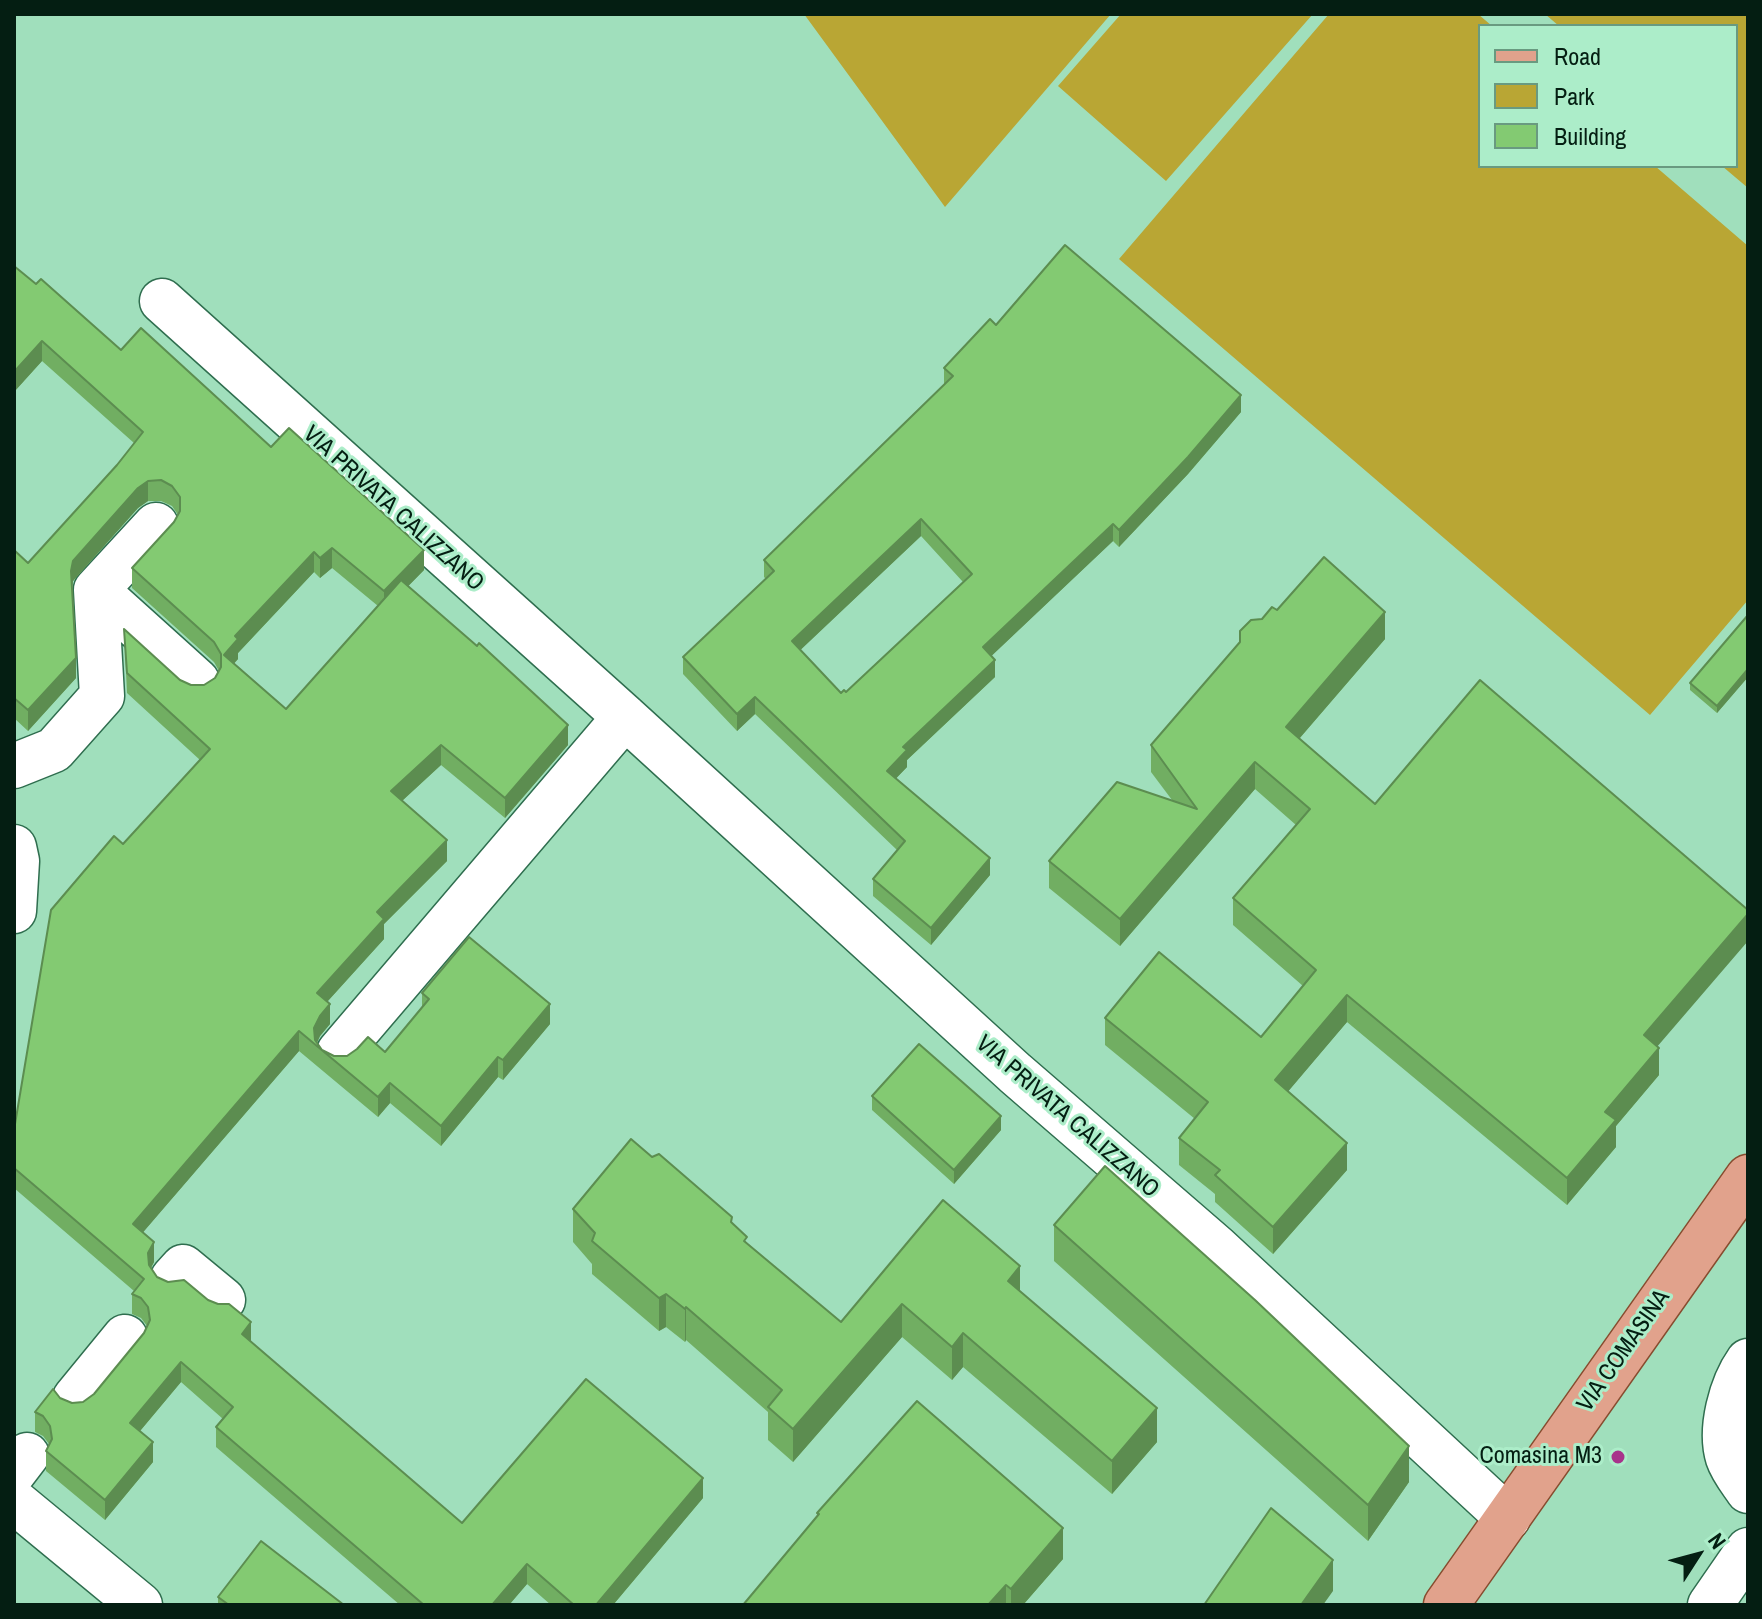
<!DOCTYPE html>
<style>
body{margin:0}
#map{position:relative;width:1762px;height:1619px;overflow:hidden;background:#a0dfbc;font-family:"Archivo Narrow",sans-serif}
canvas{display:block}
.frame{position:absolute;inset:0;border:16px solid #041e12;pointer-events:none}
.legend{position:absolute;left:1478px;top:24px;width:260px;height:144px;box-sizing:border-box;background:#acedc9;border:2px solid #699a80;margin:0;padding:10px 14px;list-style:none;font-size:24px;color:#041e12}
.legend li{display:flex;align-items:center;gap:16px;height:40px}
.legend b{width:40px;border:2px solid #699a80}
.north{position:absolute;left:1658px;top:1515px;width:80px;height:80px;-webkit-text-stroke:6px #acedc9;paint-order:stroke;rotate:54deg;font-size:22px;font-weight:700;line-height:32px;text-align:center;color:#041e12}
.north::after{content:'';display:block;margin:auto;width:28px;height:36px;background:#041e12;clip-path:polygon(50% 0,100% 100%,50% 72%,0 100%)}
</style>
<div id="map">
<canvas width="1762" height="1619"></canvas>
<div class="frame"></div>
<ul class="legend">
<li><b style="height:10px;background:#e1a28c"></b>Road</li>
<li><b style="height:22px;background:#b9a634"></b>Park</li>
<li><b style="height:22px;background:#83ca72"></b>Building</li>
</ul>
<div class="north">N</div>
</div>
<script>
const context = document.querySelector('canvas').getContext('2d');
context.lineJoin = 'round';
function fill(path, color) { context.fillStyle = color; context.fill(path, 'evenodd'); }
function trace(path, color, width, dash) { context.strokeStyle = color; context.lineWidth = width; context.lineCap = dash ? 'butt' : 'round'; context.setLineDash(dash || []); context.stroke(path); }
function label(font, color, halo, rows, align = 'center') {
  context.font = font + ' "Archivo Narrow",sans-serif'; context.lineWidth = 6; context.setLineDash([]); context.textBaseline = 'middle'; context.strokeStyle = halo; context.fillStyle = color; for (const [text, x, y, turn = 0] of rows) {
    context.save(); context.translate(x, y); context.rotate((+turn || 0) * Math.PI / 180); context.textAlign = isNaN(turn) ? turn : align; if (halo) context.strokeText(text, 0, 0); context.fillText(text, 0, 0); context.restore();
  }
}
const green = new Path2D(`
 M804,14H1111L945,207Z
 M1121,14H1313L1166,181L1058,86Z
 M1329,14H1478L1492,26H1480V166H1655L1748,246V600L1650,715L1119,259Z
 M1545,14H1748V188L1722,166H1736V26H1559Z`);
const minor = new Path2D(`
 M162,301L625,717L1015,1073L1216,1247L1508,1518
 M96,590L197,681
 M14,766L54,750L102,696L96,590L156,525
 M14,847L17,861L14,911
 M339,1052L625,717
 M173,1278L183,1267L223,1300
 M1748,1361C1731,1385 1719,1429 1728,1458C1732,1470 1742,1482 1748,1491
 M75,1398L125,1337
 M14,1472L27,1455
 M14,1501L140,1605
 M1710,1605L1748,1550`);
const major = new Path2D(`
 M1446,1605L1748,1177`);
const wall = new Path2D(`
 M14,266L36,284L121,350L271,447L424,570L408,586L568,745L505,818L441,765L402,801L447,861L384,924V939L327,1002L330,1024L320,1036L317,1042L322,1050L334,1056L385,1052L422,1007V993L550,1024L503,1080L498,1077L441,1146L390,1103L378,1117L299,1051L143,1232L154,1262L151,1268L157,1277L251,1342L462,1523L703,1498L613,1605H551L527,1584L509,1605H400L216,1447V1427L223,1419L181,1382L140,1431L153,1462L105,1520L46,1471V1451L49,1444L43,1436L35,1432V1412L60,1398L72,1403L83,1402L94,1394L144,1333L147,1326L141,1318L132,1314V1294L134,1291L14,1188V1130L123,844L200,760L127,693L124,629L180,680L191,685H204L215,678L219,671L214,662L132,588V568L174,522L178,515L172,506L161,501H148L138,508L73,581L72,586L76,678L28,731L14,718V550L28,563L117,465L134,443L42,361L14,392ZM332,568L378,606L286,709L234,663L238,659V653L314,572L320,578Z
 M996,325L1241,412L1188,474L1119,547L1113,541L991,656L995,677L907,760V767L896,778L990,875L931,945L873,896V879L897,850L755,714L737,731L683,674V657L766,579L764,577V560L944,385V368ZM921,536L963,582L846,692L841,693L800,650Z
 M1277,610L1385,639L1299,739L1657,1047L1659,1075L1616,1126V1147L1567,1205L1347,1022L1288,1091L1347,1170L1273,1254L1215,1202V1194L1179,1165V1138L1195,1119L1105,1045V1018L1261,1037L1303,986L1233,925V898L1296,825L1255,789L1120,946L1049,888V861L1172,800L1151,772V745L1262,619Z
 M1748,615V677L1717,713L1690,690V683Z
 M872,1096L1001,1130L954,1184L872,1110Z
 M943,1200L1020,1291L1157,1442L1112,1494L963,1367L952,1380L902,1337L793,1462L768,1440V1412L686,1340L685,1342L666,1327L659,1331L592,1274V1264L573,1242V1209L732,1223L747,1243L841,1322Z
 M1054,1225L1409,1482L1368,1541L1054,1261Z
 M817,1513L1063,1559L1023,1605H743L817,1516Z
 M218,1597L344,1605H218Z`);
const shadedWall = new Path2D(`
 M42,341V361L14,392V372Z
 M1241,395V412L1188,474L1119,547V530Z
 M148,481V501L138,508L73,581L71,591V571L73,561L138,488Z
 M921,519V536L792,658V641Z
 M1113,524V541L983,664V647Z
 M332,548V568L320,578V558Z
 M424,550V570L384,611V591Z
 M314,552V572L238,653V659L224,675V655L235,636Z
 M1385,612V639L1286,754V727Z
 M76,658V678L28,731V710Z
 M995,660V677L907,760V767L887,788V771L903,747Z
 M1748,669V677L1717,713V706Z
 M755,697V714L737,731V714Z
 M568,725V745L505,818V798Z
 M441,745V765L391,811V791Z
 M1255,762V789L1120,946V919Z
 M447,840V861L384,924V939L317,1013V993L377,912Z
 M990,858V875L931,945V928Z
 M1748,914V941L1644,1062V1035Z
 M1347,995V1022L1275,1107V1080Z
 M330,1004V1024L320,1036L316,1045L314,1028L320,1016Z
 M550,1004V1024L503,1080V1060Z
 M299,1031V1051L133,1244V1224Z
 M1659,1048V1075L1616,1126V1147L1567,1205V1178L1605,1112Z
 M498,1057V1077L441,1146V1126Z
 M390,1083V1103L378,1117V1097Z
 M1001,1116V1130L954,1184V1170Z
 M1347,1143V1170L1273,1254V1227Z
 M154,1242V1262L148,1273V1253Z
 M1020,1266V1300L1008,1281Z
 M666,1294V1327L659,1331V1298Z
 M902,1304V1337L793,1462V1429Z
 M686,1307V1340L685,1342V1309Z
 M251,1322V1342L242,1334Z
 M963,1333V1367L952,1380V1347Z
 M181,1362V1382L130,1443V1423Z
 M1157,1408V1442L1112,1494V1461Z
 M153,1442V1462L105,1520V1500Z
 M1409,1446V1482L1368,1541V1505Z
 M703,1478V1498L613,1605H596Z
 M1063,1528V1559L1023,1605H1011V1589Z
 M1333,1560V1591L1323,1605H1301Z
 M527,1564V1584L509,1605H492Z
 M1006,1585V1605H988Z`);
const building = new Path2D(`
 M1065,245L1241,395L1188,457L1119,530L1113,524L983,647L995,660L903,747L907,750L887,771L990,858L931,928L873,879L905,841L755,697L737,714L683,657L774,571L764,560L953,376L944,368L990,319L996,325ZM921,519L972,574L846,692L844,690L841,693L792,641Z
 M14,266L36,284L41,279L121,350L141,328L271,447L289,428L424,550L384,591L332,548L320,558L314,552L235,636L238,639L224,655L286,709L401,580L477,646L479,643L568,725L505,798L441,745L391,791L447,840L377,912L384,919L317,993L330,1004L320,1016L314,1028L315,1040L322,1050L334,1056H347L357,1049L368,1037L385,1052L429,999L422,993L469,937L550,1004L503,1060L498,1057L441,1126L390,1083L378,1097L299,1031L133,1224L154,1242L148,1253L149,1265L157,1277L168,1282L184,1280L208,1300L218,1304H229L251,1322L242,1334L462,1523L586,1379L703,1478L596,1605H574L527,1564L492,1605H424L216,1427L233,1407L181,1362L130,1423L153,1442L105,1500L46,1451L52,1439L50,1426L43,1416L35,1412L53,1389L60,1398L72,1403L83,1402L94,1394L144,1333L150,1320L148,1307L141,1298L132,1294L144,1279L14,1168V1130L51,910L114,836L123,844L210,749L127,673L124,629L180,680L191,685H204L215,678L221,667V654L214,642L132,568L174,522L180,511V497L172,486L161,480L148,481L138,488L73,561L71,571L76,658L28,710L14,698V550L28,563L117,465L143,432L42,341L14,372Z
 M1324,557L1385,612L1286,727L1375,804L1480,680L1748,910V914L1644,1035L1659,1048L1605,1112L1616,1120L1567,1178L1347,995L1275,1080L1347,1143L1273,1227L1215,1175L1220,1170L1179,1138L1208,1102L1105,1018L1159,952L1261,1037L1316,970L1233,898L1310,809L1255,762L1120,919L1049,861L1117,782L1197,809L1151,745L1240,642V631L1251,620L1262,619L1272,607L1277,610Z
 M1748,615V669L1717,706L1690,683Z
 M919,1044L1001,1116L954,1170L872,1096Z
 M631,1139L652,1157L659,1154L732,1217L731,1222L747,1237L744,1241L841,1322L943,1200L1020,1266L1008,1281L1157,1408L1112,1461L963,1333L952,1347L902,1304L793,1429L768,1407L782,1390L686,1307L685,1309L666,1294L659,1298L592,1241L595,1233L573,1209Z
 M1105,1166L1255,1300L1409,1446L1368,1505L1054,1225Z
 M917,1401L1063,1528L1011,1589L1006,1585L988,1605H743L819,1514L817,1513Z
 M1271,1508L1333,1560L1301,1605H1204Z
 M261,1541L344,1605H229L218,1597Z`);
const markers = [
 [1618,1457,8,"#a8338b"]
];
const streetNames = [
 ["VIA PRIVATA CALIZZANO",393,509,42],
 ["VIA PRIVATA CALIZZANO",1067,1117,41],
 ["VIA COMASINA",1624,1351,-55]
];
const poiNames = [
 ["Comasina M3",1602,1457]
];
fill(green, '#b9a634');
trace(minor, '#2f6e4f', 47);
trace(major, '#874c2f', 47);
trace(minor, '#fff', 44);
trace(major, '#e1a28c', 44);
fill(wall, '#71ae62');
fill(shadedWall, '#5c8d50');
fill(building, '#83ca72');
trace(building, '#5c8d50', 2);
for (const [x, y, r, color] of markers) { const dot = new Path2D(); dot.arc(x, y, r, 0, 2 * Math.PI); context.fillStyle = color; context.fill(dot); trace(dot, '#acedc9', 3); }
label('24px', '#041e12', '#acedc9', streetNames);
label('24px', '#041e12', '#acedc9', poiNames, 'right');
</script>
